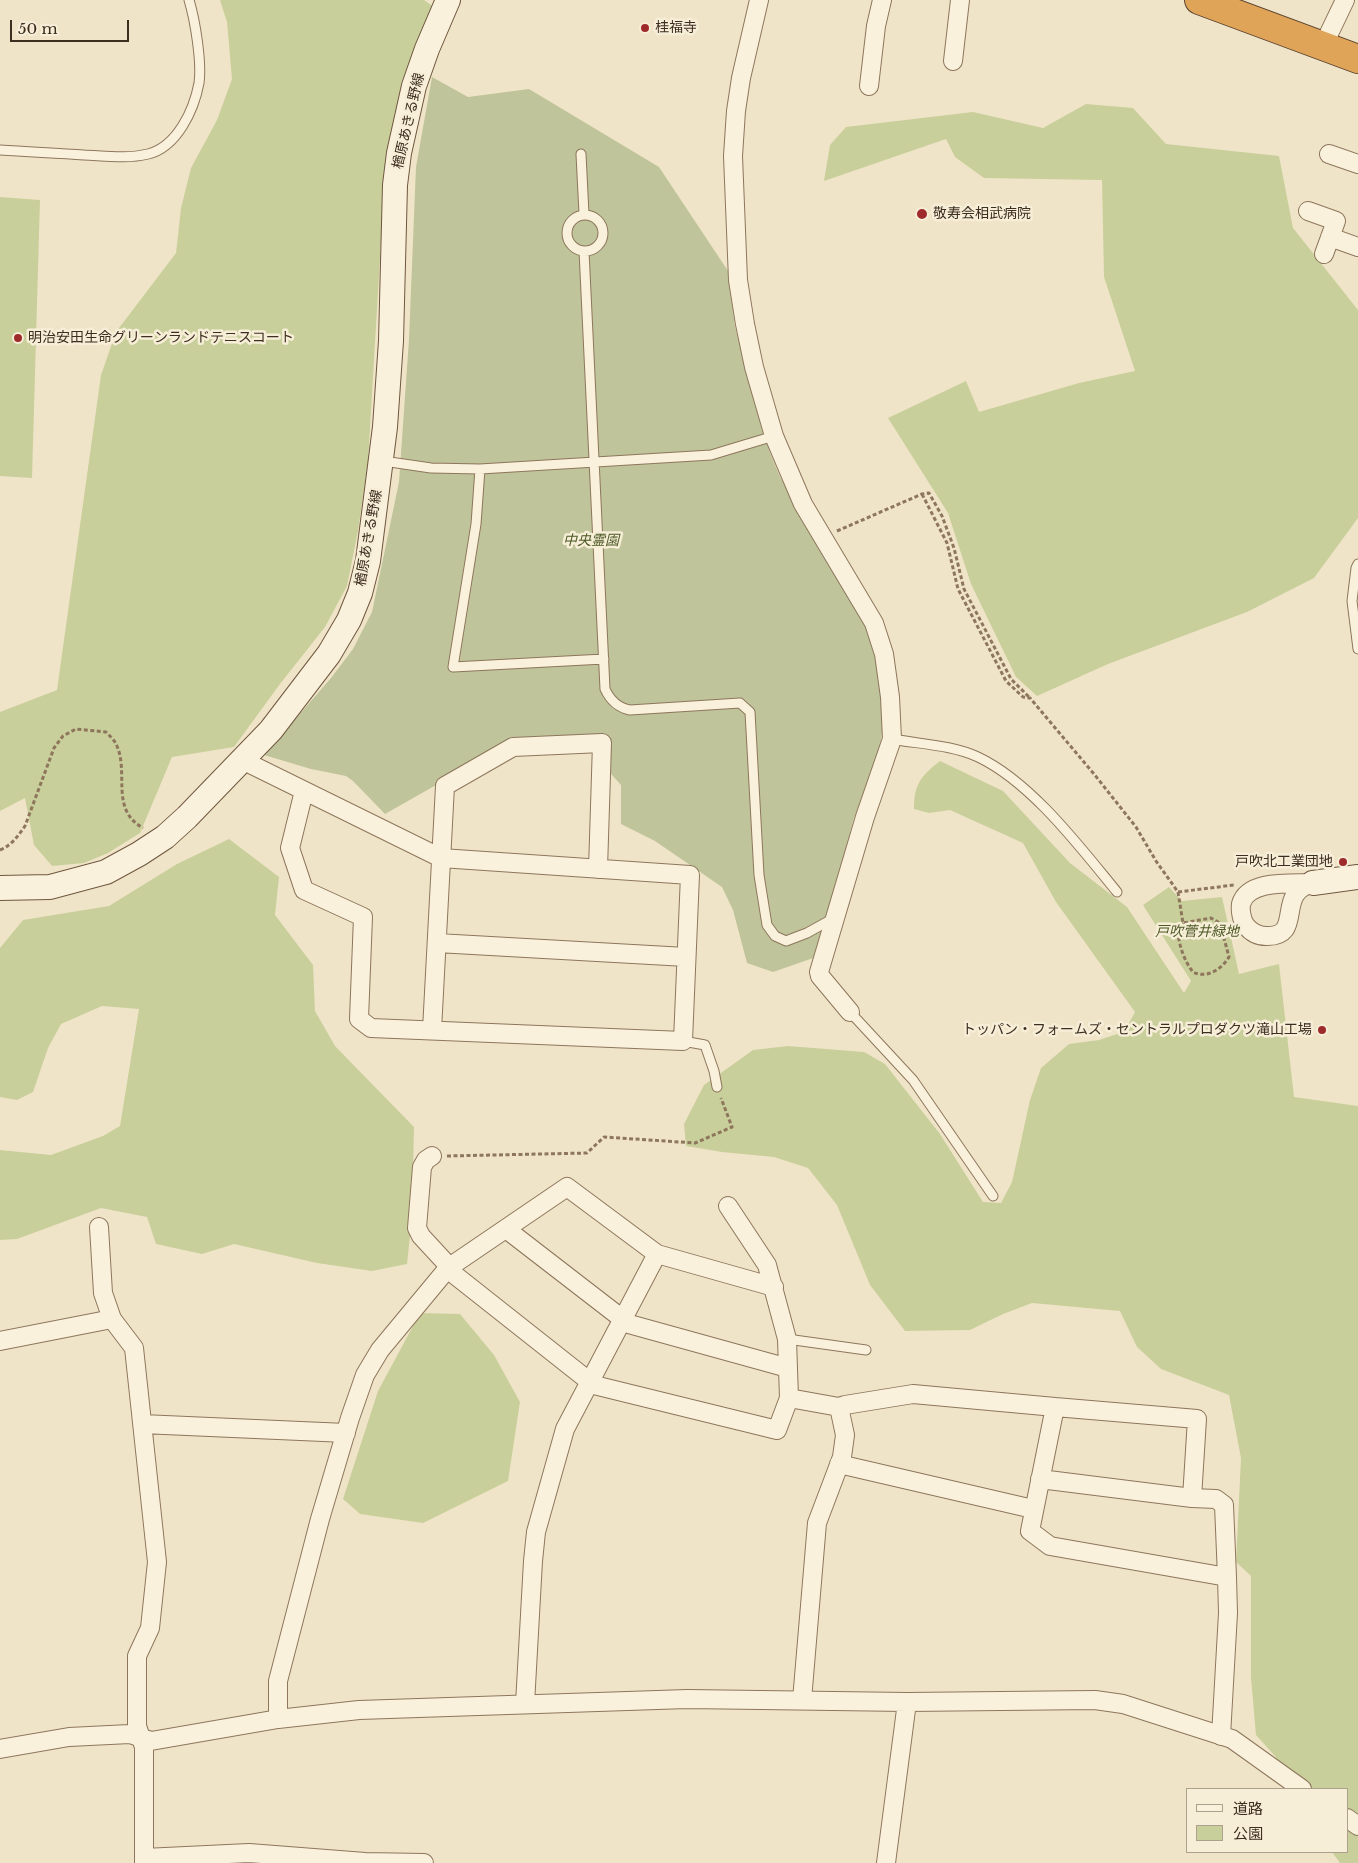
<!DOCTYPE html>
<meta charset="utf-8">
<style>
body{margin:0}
#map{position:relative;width:1358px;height:1863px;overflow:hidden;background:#f0e4c8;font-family:"Libre Baskerville","Noto Sans JP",serif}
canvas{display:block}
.legend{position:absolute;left:1186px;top:1788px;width:162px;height:65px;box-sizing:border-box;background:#f7eed8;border:1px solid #ada18e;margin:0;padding:6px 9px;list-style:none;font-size:15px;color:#3d2e20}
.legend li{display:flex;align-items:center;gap:10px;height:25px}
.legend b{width:25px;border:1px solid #ada18e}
.scale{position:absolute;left:10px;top:20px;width:119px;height:22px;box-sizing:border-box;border:2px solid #3d2e20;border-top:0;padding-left:6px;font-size:15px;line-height:18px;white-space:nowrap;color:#3d2e20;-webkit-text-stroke:4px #f7eed8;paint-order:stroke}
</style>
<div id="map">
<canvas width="1358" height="1863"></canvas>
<ul class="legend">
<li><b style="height:6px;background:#faf1dc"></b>道路</li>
<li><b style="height:14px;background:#c9cf9b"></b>公園</li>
</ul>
<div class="scale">50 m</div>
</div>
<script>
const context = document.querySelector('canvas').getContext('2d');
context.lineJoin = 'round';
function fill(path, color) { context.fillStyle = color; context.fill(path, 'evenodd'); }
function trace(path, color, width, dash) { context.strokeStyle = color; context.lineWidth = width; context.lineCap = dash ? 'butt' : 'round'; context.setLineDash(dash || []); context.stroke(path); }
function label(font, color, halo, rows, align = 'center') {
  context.font = font + ' "Libre Baskerville","Noto Sans JP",serif'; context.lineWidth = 5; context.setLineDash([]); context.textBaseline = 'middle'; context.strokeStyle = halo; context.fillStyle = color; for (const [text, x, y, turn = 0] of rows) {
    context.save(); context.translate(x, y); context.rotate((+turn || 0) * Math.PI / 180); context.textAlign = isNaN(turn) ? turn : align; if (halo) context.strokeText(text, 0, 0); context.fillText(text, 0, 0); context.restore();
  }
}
const green = new Path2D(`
 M220,0H424L434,7L402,81L385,173L368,462L358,531L347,586L325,627L280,684L234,747L172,757L140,833L108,853L84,863L52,866L34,845L25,798L0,811V712L57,690L101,375L116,332L176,253L181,208L191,168L217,120L232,79L227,22Z
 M1086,104L1133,108L1166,144L1279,156L1293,228L1358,310V518L1314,578L1247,612L1108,664L1037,696L1016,677L971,584L948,513L888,418L966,381L979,412L1079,383L1135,371L1104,277L1102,180L984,178L955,157L946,139L824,181L830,145L846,127L973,112L1043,128Z
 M0,197L40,200L32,478L0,476Z
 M940,761L1003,791L1070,863L1127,907L1184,993L1191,981L1143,905L1169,887L1182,901L1222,897L1239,974L1279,964L1294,1097L1358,1106V1863H1340L1332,1852H1347V1789H1294L1275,1756L1256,1735L1251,1678V1576L1236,1562L1241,1458L1229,1395L1161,1369L1137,1347L1120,1311L1032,1303L1003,1314L970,1330L905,1331L870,1285L837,1205L808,1168L774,1157L722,1152L686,1146L684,1124L704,1085L753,1050L788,1046L864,1052L885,1064L940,1134L983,1202L1001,1203L1012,1182L1030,1100L1041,1068L1069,1044L1099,1040L1120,1033L1128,1025L1135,1012L1056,902L1023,843L950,810L929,813L914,809C914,784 921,776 940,761Z
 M229,839L279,877L275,915L313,965L315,1011L335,1046L414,1127L412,1217L407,1264L372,1271L317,1263L234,1244L202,1254L156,1244L147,1217L101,1208L17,1239L0,1240V1150L51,1155L103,1136L120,1126L139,1009L102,1006L61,1024L48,1048L33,1092L17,1100L0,1097V948L23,920L109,906L177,864Z
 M420,1313L460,1314L494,1355L520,1402L508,1481L423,1523L360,1514L343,1499L378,1391Z`);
const cemetery = new Path2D(`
 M432,77L468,97L529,89L659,167L728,271L735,327L762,430L770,453L780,477L833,570L867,624L878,658L882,692V733L879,753L853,821L819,956L773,972L747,963L733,910L722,887L655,841L621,824V785L604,766L606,741L512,742L385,814L353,781L346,776L311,769L264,755L331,678L353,649L372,612L399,482L409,339L416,167Z`);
const path = new Path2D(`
 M922,494L947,543L958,589L1006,681L1023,697L1030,698L1094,774L1136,827L1156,861L1178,892L1234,885
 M837,531L922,494L929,493L942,516L954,548L964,589L1011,679L1030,698
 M0,850C12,845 18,836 25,826L54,748L63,736L76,729L106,732C110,736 114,740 116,744C130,772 109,809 143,828
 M1178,892L1183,923L1211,918L1220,923L1229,957C1222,969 1207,979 1193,972C1184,961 1178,943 1178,929L1183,923
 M447,1156L587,1153L604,1137L695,1143L732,1127L721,1098`);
const lane = new Path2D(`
 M0,150C28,152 56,153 84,155C106,156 127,159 148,154C177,147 194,110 199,83C202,62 195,20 189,0
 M581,154L584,214
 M567 233a18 18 0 1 1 36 0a18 18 0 1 1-36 0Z
 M584,251L605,689C610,700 619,708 630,710L740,703L750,712L759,875L767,925L775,936L786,941L807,933L834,918
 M383,461L431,468L480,469L711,455L774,436
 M480,469L476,524L453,667L604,659
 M1358,564L1356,568L1352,601L1358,649
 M892,739C919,744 952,745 978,757C1031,782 1080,847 1117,892
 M850,1012L913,1080L993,1196
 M683,1041L705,1045L714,1071L717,1087
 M787,1339L866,1350`);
const street = new Path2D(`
 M759,0L741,78L736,111L733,156L738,280L745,324L754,367L774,436L803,504L874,623L884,654L890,697L892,739L865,817L819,972L820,976L850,1012
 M1323,46L1345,0
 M953,61L960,0
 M869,86L876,26L882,0
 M1329,154L1358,164
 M1308,211L1336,221L1324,254
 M1330,237L1358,247
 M242,760L441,858L690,875L683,1041L371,1028L359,1019L363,917L304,890L290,848L304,791
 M1313,883C1306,885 1299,888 1295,895C1285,911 1296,937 1266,936C1258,936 1251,932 1246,926C1242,921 1240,911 1241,904C1248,879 1292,884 1313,883Z
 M437,943L686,957
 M432,1030L445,786L513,747L602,743L598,869
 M432,1156L426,1160L422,1167L417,1228L421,1236L445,1262L451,1272L594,1385L777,1430L789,1398L839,1407L845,1405L913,1394L1055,1407L1030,1531L1050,1546L1227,1577L1228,1613L1221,1736
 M728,1206L767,1265L787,1339L789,1398
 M99,1227L103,1293L112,1319L134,1348L157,1562L150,1628L137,1656V1726L144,1747V1863
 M506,1229L629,1324L788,1368
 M657,1254L774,1287
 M0,1341L112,1319
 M142,1424L346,1433
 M839,1464L1033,1509
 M1040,1479L1192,1498L1197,1419L1055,1407
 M1192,1498L1216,1499L1224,1505L1227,1577
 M802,1700L817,1523L842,1457L845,1435L839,1407
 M278,1719V1681L320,1519L350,1418L365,1375L380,1350L448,1268L567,1187L657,1254L565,1429L536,1532L533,1561L525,1704
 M0,1749L69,1737L130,1734L151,1741L278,1719L359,1710L687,1699L907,1702L1095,1700L1123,1704L1232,1739L1302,1789
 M1347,1818L1358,1826
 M144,1858L249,1853L365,1862L424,1863
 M886,1863L907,1702`);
const secondary = new Path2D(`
 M1313,883L1358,877
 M0,888L50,887L106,872L139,854L165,837L187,817L271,730L329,654L349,620L360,593L368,561L385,427L391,341L395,185L399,153L414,86L427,49L448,0`);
const highway = new Path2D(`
 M1199,0L1358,59`);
const markers = [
 [645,28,5,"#9e2a2b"],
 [922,214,6,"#9e2a2b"],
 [18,338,5,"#9e2a2b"],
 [1343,862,5,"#9e2a2b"],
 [1322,1030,5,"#9e2a2b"]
];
const poiNames = [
 ["桂福寺",655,28],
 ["敬寿会相武病院",933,214],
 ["明治安田生命グリーンランドテニスコート",28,338],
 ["戸吹北工業団地",1333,862,"right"],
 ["トッパン・フォームズ・セントラルプロダクツ滝山工場",1312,1030,"right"]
];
const streetNames = [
 ["楢原あきる野線",409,121,-77],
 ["楢原あきる野線",369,538,-80]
];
const parkNames = [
 ["中央霊園",591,541],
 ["戸吹菅井緑地",1197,932]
];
fill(green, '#c9cf9b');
fill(cemetery, '#bfc49a');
trace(lane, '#8d765c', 11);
trace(street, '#8d765c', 20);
trace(secondary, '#6f573f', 26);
trace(highway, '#5b4430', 30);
trace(path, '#8d765c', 3, [4, 2.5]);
trace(lane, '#faf1dc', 9);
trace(street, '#faf1dc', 18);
trace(secondary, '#faf1dc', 24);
trace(highway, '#e0a458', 28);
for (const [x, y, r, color] of markers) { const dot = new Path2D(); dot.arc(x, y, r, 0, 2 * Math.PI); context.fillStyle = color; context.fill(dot); trace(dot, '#f7eed8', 2); }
label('14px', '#3d2e20', '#f7eed8', poiNames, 'left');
label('14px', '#3d2e20', '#f7eed8', streetNames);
label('italic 14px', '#4d5a26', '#f7eed8', parkNames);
</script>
